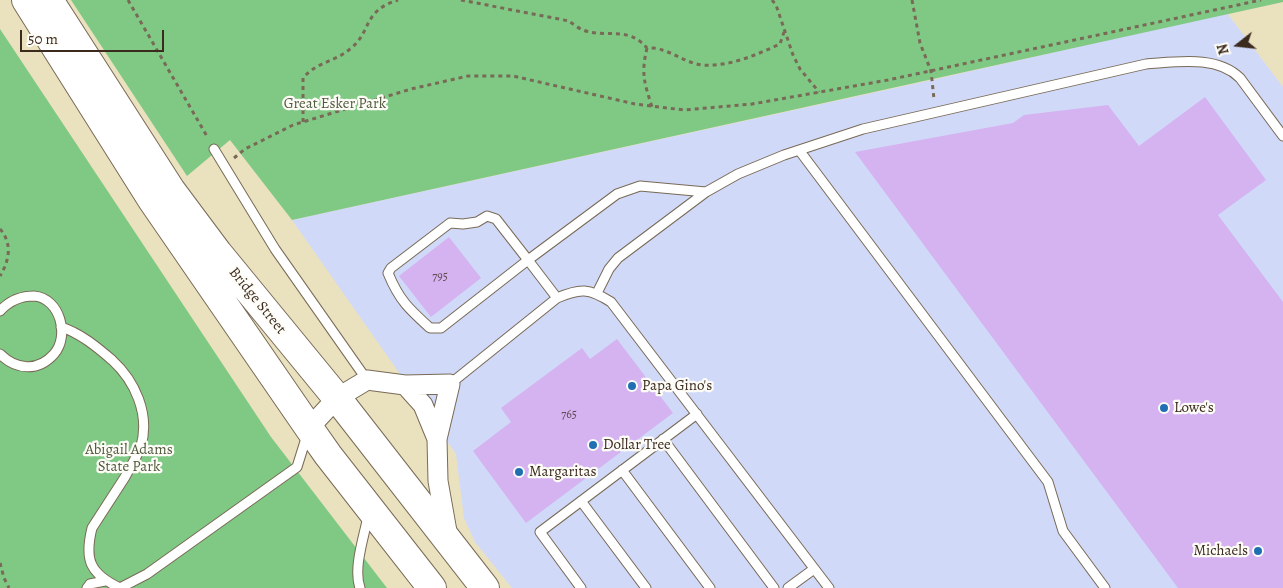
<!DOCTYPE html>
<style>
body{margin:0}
#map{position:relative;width:1283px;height:588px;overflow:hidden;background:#eae1bf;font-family:Alegreya,serif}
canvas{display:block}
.north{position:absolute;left:1213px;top:20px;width:50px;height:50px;-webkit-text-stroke:4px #fdfcf7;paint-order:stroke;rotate:254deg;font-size:14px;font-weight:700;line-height:20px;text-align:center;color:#3b2a1e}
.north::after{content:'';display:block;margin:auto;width:18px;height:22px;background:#3b2a1e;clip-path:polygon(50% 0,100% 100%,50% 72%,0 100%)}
.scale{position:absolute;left:20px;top:30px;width:144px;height:22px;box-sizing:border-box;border:2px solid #3b2a1e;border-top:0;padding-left:6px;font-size:15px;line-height:18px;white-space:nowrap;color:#3b2a1e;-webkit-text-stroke:4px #fdfcf7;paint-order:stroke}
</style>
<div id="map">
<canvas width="1283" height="588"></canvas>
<div class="north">N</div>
<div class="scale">50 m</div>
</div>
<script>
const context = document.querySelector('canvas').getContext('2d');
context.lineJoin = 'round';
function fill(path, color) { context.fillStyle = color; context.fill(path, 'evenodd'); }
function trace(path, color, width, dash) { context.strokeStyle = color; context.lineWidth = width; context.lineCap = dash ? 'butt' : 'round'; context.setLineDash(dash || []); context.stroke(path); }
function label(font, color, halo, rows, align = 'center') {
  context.font = font + ' Alegreya,serif'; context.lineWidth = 4.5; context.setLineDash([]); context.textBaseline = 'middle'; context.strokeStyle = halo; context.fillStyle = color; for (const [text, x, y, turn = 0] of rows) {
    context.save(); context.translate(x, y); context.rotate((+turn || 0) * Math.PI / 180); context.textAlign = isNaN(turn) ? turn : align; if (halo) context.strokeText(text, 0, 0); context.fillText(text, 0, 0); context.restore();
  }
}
const built = new Path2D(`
 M1227,13L1283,87V588H512L475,542L464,518L456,454L292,220L932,80Z`);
const green = new Path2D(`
 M71,0H1283V2L292,220L230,140L187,176Z
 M0,29L271,437L387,588H0Z`);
const building = new Path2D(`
 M1205,97L1266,180L1218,215L1283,302V588H1178L855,152L1013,123L1024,115L1108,105L1139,146Z
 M449,237L481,278L431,317L399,276Z
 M617,339L673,413L526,523L473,451L511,422L501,408L582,348L590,359Z`);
const path = new Path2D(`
 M128,0L208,138
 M461,0L569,21C573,24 578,28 583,30C607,39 627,25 647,48C652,48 658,48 662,50C676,54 687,63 702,65C729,67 756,55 780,44L784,32
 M772,0L776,5L793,55L800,69L819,92
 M912,0L920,43L931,71L934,99
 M647,48C641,73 644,82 652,107
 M303,122V78C318,61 335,62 350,49C372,32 362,11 398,0
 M234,158L245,149L293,125L411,89L468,76H513L635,104L684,110L752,104L888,80L1261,0
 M0,229C13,244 9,261 0,276
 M0,563L4,578L9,588`);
const service = new Path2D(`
 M214,149L275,249L367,380
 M799,150L1048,482L1063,531L1105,588
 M597,293L609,269L618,258L706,192L738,174L784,155L863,129L1146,64C1177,62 1217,55 1240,78L1283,136
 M557,298L528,260L441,328H430C409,309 399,300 388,273L391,268L450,223L463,224L477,222L487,216L496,219L528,260L617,194L640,186L706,192
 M0,311C9,301 21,296 34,296C60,298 70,336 54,354C38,372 16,370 0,354
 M61,327C80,333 97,347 112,360C135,381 150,414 141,446C137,457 130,467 125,477C114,494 103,511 92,528C84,560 90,574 120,588L147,574L297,467L307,435
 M450,384L557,298C580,288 589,288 611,302L829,588
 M663,439L774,588
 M622,470L710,588
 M581,501L646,588
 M87,588L90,584L105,581
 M360,588C353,568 364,537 368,516
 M581,588L540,532L697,414
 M788,588L814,569`);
const minor = new Path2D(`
 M405,385L423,405L437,439
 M309,428L337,398L367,380L405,385L450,384L437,439L438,481L448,537`);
const primary = new Path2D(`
 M26,0L152,200L309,428L328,455L432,588
 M49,0L171,190L218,253L337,398L485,588`);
const markers = [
 [632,386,5,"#1f6fb2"],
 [1164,408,5,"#1f6fb2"],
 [593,445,5,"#1f6fb2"],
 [519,472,5,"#1f6fb2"],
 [1258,551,5,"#1f6fb2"]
];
const numberNames = [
 ["795",440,277],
 ["765",569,415]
];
const parkNames = [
 ["Great Esker Park",335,104],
 ["Abigail Adams",129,450],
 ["State Park",129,467]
];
const streetNames = [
 ["Bridge Street",257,301,51]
];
const poiNames = [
 ["Papa Gino's",642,386],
 ["Lowe's",1174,408],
 ["Dollar Tree",603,445],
 ["Margaritas",529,472],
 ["Michaels",1248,551,"right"]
];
fill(built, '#d1d9f9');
fill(green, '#80c985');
fill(building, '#d4b3f0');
trace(service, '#786a56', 11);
trace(minor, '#786a56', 21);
trace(primary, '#786a56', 30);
trace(path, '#786a56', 3, [4, 4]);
trace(service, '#fff', 9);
trace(minor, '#fff', 19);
trace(primary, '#fff', 28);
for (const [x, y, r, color] of markers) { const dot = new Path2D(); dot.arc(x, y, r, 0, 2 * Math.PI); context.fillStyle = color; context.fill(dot); trace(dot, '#fdfcf7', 2); }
label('12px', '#614c52', null, numberNames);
label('15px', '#505a3d', '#fdfcf7', parkNames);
label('15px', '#3b2a1e', '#fdfcf7', streetNames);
label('15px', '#3b2a1e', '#fdfcf7', poiNames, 'left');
</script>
